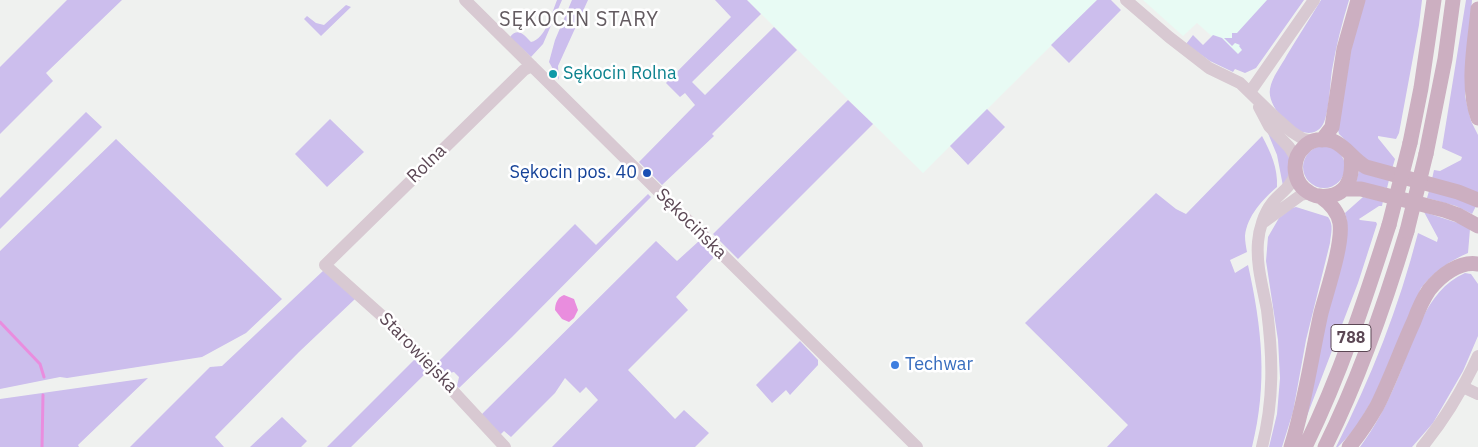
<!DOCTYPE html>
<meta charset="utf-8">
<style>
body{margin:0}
canvas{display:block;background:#eff1ef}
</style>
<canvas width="1478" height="447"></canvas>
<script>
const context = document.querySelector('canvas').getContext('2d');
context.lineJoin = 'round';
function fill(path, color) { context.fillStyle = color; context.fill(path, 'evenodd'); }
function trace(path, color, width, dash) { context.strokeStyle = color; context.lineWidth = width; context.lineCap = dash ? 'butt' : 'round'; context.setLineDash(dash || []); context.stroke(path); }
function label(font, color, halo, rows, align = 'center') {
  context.font = font + ' "IBM Plex Sans",sans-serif'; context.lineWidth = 5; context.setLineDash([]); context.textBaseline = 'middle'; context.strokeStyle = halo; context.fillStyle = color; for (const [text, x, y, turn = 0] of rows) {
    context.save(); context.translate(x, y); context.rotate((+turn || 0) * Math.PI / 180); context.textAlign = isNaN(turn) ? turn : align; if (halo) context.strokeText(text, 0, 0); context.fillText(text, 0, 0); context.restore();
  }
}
const commercial = new Path2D(`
 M747,0H1097L923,173Z
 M1143,0H1278L1243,64L1197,23L1183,36Z`);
const green = new Path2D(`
 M67,0H122L46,73L53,81L0,134V67Z
 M557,0H562L543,44L531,57L510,37C518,27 524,35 531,42C546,39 552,12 557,0Z
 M572,0H588L558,66L559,80L549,62L555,40Z
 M715,0H747L761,14L692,82L705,95L774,27L797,50L712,134L714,136L662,185L639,162L695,105L685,93L680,97L666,83L731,17Z
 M1097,0H1111L1121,10L1069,63L1051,45Z
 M1267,0H1304L1256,68L1245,73L1235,69L1233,72L1210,61L1186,44L1193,35L1203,45L1213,35L1222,38L1238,54L1242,50L1239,46L1240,45L1235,43L1232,46L1224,38H1232V33H1237Z
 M1321,0H1349C1342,23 1336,46 1332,70C1330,83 1329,117 1322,126C1305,149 1266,109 1270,89C1272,77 1281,66 1287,55C1298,37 1310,18 1321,0Z
 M1364,0H1422L1419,25L1399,133L1396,139L1378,136V138L1395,159L1392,169L1369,163L1339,134L1338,130L1351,50Z
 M1466,0H1472L1465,96L1471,121L1478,135V193L1432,179L1434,170L1440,171L1461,160L1462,157L1442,148Z
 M346,5L351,7L321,36L304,19L307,16L316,23L324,25Z
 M848,100L873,124L738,259L713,234Z
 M987,109L1005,127L968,165L950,146Z
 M86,112L102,127L0,229V198Z
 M330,119L364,152L327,187L295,154Z
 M1265,126L1290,156L1289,176L1283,186L1277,155Z
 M1262,136C1271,153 1278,168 1277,187C1263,199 1247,216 1245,236C1245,241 1246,247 1247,252L1230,260L1235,273L1248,265C1262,328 1268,383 1252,447H1107L1128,425L1025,323L1156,193L1176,209L1186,214Z
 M116,139L282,299L246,333L202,357L67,378L60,377L0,389V251Z
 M1303 167a21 21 0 1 1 42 0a21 21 0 1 1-42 0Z
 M1359,170L1389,180L1387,188L1356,183Z
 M1429,191L1454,197L1476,206L1472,214L1456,206L1427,198Z
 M648,194L651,197L512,337L459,388L457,386L459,377L454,372L445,374L436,364L575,224L596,245Z
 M1363,197L1383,201L1382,206H1379L1359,219L1360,220L1376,222L1377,224L1358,283L1305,421L1326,322L1347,235V221L1345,213Z
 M1296,207L1328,217C1334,225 1331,233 1330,243L1306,340L1293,412L1282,447H1269L1277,414L1280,378L1278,340L1266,261L1268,237L1279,218L1292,208Z
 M1424,212L1458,223L1470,229L1468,253C1450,261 1434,271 1421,288L1374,397L1355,429L1338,447H1336C1371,378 1399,307 1418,233L1437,242L1438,238Z
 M656,241L677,261L699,241L715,256L676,297L688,310L628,370L675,419L684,410L709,433L695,447H552L598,400L586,387L580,393L565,378L555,393L511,437L504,431L500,435L481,415Z
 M324,270L355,299L299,352L215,437L224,447H130L210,367L222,366Z
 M1465,273L1471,274L1478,284V336L1463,371L1433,423L1412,447H1360C1375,427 1387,404 1397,380C1414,342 1424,291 1465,273Z
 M800,341L818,360V365L790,395L786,390L772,403L756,385Z
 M415,359L427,372L351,447H327Z
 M148,378L78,445L79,447H0V399Z
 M282,417L307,441L301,447H250Z`);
const water = new Path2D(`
 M564,295L574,299L578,310L574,318L569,322L562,319L555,310C555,303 558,297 564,295Z`);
const stream = new Path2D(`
 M0,322L40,364L44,377
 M42,447L43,395`);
const minor = new Path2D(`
 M465,0L917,447
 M1126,0L1169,37L1209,68L1240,83L1275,117L1292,132L1303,139L1313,141
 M1250,92L1314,0
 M1259,107L1269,126L1289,147L1296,158
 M1264,222L1301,195L1309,193
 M1463,387L1478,394
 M505,447L391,324L325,265L524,70L532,66
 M1262,447C1274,400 1273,358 1267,310C1263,288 1256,265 1258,242C1259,229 1264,213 1272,203C1280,193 1292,187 1295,173
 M1422,447C1446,418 1463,389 1478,356`);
const major = new Path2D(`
 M1478,9C1475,44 1466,84 1478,118
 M1322,140L1332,127L1344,49L1358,0
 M1410,143L1421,88L1434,0
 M1426,154L1445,59L1453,0
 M1351,157C1353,175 1349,193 1329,196C1322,197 1316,197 1310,193C1293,184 1290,160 1304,147C1311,139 1323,138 1333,141C1346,146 1353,160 1366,167L1458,192L1478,200
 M1344,189H1361L1444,210L1458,215L1478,226
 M1291,447C1305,404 1311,358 1321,313C1327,290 1343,245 1340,223C1338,211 1330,203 1320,196
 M1305,447C1340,376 1365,300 1389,225
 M1325,447C1359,379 1385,304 1407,231
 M1349,447C1359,435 1369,420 1377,406C1391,378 1401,349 1414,321C1418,310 1423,299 1429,290C1441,275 1459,261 1478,264`);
const majorBridge = new Path2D(`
 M1389,225L1410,143
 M1407,231L1426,154`);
const markers = [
 [553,74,5,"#0f9aa8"],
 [647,173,5,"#1a4fb4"],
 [895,365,5,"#3f7fe0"]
];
const shields = [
 [1351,338,40]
];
const shieldNames = [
 ["788",1351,338]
];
const cultureNames = [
 ["Sękocin Rolna",563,74]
];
const streetNames = [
 ["Rolna",427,164,-44],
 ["Sękocińska",691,224,45],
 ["Starowiejska",418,353,46]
];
const transitNames = [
 ["Sękocin pos. 40",637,173]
];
const shopNames = [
 ["Techwar",905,365]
];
const quarterNames = [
 ["SĘKOCIN STARY",579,20]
];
fill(commercial, '#e8fbf4');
fill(green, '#ccbeed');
fill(water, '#e98dde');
trace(stream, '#e98dde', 3);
trace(minor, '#d8c9d2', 12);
trace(major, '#ccafc1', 15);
trace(majorBridge, '#ccafc1', 15);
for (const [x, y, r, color] of markers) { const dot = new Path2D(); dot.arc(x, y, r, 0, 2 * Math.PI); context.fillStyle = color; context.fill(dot); trace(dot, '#fff', 2); }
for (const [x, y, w] of shields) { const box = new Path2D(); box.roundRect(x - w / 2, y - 13.5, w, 27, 4); context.fillStyle = '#fff'; context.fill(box); trace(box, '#5b4754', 1); }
label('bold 16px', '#5b4754', null, shieldNames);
label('18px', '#0d838f', '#fff', cultureNames, 'left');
label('18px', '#5b4754', '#fff', streetNames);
label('18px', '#164399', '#fff', transitNames, 'right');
label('18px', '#366cbe', '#fff', shopNames, 'left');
context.letterSpacing = '1px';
label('20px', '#635b60', '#fff', quarterNames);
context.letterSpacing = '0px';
</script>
